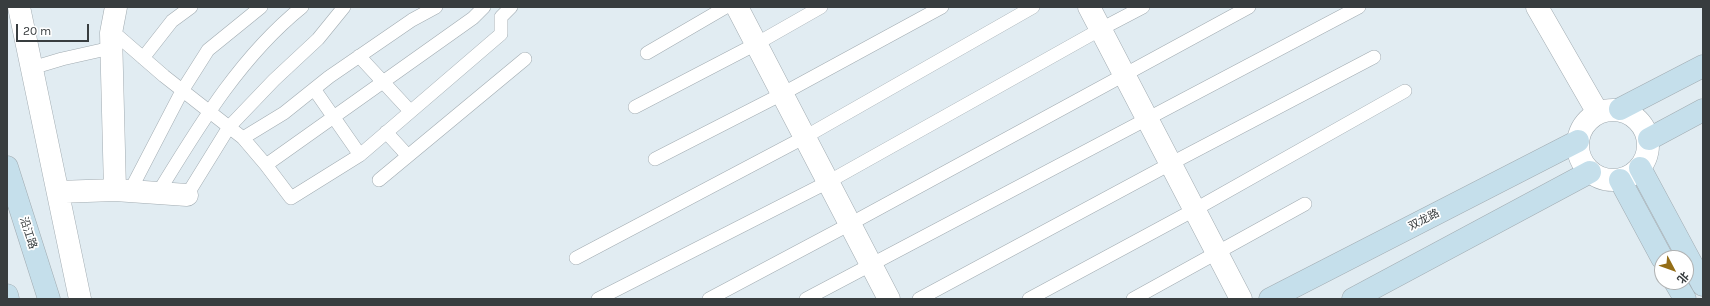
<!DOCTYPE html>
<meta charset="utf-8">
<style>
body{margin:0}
#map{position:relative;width:1710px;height:306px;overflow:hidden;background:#e1ecf2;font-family:Karla,"Noto Sans SC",sans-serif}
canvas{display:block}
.frame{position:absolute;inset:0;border:8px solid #383d3f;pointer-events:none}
.north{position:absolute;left:1654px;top:250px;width:40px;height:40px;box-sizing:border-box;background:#fff;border:1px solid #afb1b2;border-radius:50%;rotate:131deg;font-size:11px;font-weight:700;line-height:16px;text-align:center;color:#383d3f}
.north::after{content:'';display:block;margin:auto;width:14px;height:18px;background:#946e17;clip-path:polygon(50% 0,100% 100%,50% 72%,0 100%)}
.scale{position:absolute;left:16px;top:24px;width:73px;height:18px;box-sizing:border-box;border:2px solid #383d3f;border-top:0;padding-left:5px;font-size:12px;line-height:14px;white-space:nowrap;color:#383d3f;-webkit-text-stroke:3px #fff;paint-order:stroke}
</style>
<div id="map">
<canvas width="1710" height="306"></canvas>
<div class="frame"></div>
<div class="north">北</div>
<div class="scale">20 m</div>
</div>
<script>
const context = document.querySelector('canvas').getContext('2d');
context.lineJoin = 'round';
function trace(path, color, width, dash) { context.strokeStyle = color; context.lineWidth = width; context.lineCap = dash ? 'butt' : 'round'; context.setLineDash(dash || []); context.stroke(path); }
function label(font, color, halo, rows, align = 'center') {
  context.font = font + ' Karla,"Noto Sans SC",sans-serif'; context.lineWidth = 3.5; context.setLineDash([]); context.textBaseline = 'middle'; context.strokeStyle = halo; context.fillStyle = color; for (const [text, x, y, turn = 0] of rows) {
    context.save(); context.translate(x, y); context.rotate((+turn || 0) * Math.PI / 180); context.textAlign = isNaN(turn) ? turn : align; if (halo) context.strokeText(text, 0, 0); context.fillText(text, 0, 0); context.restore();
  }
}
const lane = new Path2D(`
 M111,33L119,37L164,76L243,138L266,165L291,198L360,155L501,34V17L511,7
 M647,53L726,7
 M359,56L410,111
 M143,58L172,21L191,7
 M32,68L62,59L111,48
 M314,89L360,155
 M635,107L756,44L821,7
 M386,132L408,156
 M243,138L284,113L329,77L412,20L436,7
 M655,159L782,94L942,7
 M266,165L473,18L484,7
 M379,180L525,59
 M130,191L182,91L208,50L261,7
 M158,193C199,126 240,57 302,7
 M187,195L229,127L274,80L318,39L344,7
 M576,258L805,137L1033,7
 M598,299L828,182L1101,29L1143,7
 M709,299L850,224L1249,7
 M806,299L1359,7
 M919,299L1170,164L1374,57
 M1029,299L1194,210L1405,91
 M1133,299L1305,204`);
const street = new Path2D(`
 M19,7L80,299
 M737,7L889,299
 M1089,7L1241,299
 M1537,7L1598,113
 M1578 145a35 35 0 1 1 70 0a35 35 0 1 1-70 0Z
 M115,190L111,33L116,7
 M58,192L115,190L187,195`);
const secondary = new Path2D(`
 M1620,109L1703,66
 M1649,139L1703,110
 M7,167L49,299
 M1640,168L1703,285
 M1620,180L1662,258
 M1675,282L1685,299
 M7,295L8,299
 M1270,299L1578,141
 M1353,299L1590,172`);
const streetNames = [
 ["双龙路",1424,220,-27],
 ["沿江路",28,233,72]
];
trace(lane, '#a1abb1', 14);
trace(street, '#a1abb1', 23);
trace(secondary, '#a1abb1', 23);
trace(lane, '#fff', 13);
trace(street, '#fff', 22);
trace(secondary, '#c5dfeb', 22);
label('11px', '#383d3f', '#fff', streetNames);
</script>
